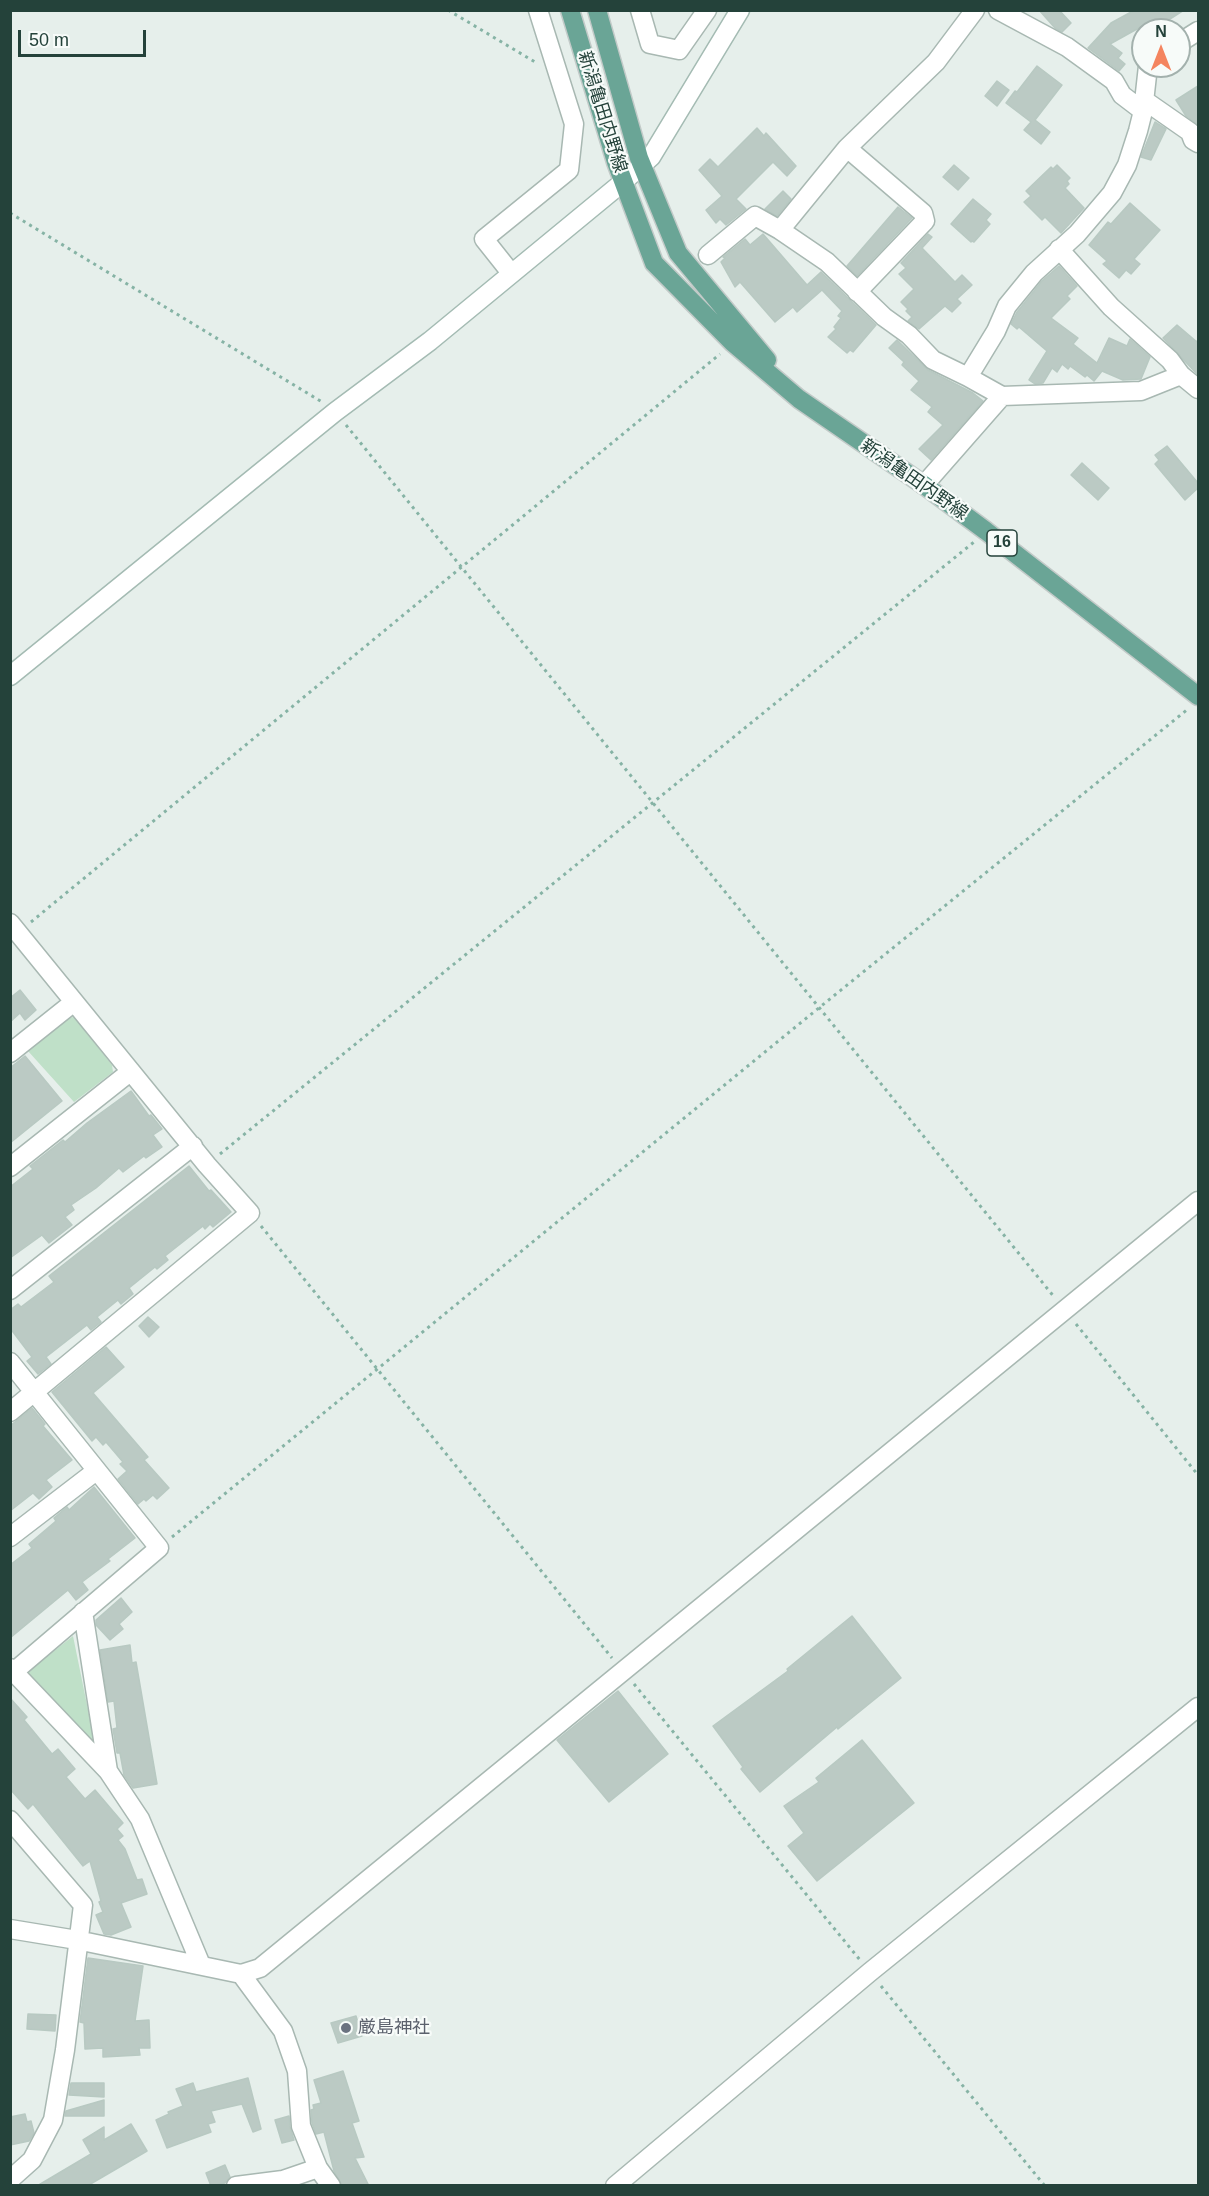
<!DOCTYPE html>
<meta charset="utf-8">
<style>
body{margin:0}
#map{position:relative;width:1209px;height:2196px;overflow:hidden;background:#e6efeb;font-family:Helvetica,sans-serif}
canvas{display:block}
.frame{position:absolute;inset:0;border:12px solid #24423a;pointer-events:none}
.north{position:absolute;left:1131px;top:18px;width:60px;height:60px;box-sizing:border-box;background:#f7fbf9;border:2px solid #a3b1ad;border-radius:50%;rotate:0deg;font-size:16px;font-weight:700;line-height:24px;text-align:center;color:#24423a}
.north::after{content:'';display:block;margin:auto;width:21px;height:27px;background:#f4845f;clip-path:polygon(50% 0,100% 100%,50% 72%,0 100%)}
.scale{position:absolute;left:18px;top:30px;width:128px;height:27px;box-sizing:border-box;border:3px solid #24423a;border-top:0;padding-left:8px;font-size:18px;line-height:21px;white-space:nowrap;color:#24423a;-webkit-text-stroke:4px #f7fbf9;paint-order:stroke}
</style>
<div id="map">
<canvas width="1209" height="2196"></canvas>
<div class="frame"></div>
<div class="north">N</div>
<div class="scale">50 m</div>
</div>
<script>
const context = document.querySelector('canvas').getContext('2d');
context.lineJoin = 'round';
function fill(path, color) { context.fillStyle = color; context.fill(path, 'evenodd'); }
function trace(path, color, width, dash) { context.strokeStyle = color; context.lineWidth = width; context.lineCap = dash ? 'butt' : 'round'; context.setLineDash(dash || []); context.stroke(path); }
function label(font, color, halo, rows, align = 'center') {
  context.font = font + ' Helvetica,"Noto Sans JP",sans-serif'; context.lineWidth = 4.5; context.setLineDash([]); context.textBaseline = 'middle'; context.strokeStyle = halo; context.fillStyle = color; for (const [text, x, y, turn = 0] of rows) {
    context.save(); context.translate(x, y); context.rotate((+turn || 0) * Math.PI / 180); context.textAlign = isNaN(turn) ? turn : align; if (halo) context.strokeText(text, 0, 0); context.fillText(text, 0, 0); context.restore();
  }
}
const green = new Path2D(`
 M74,1017L112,1065L113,1072L74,1102L28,1051L67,1018Z
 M73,1636L96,1749L25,1674Z`);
const building = new Path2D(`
 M1039,10H1059L1071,23L1062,32L1055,28Z
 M1184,10L1159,26L1155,19L1110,44L1122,53L1118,58L1125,64L1119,71L1088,48L1111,23L1133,11Z
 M1037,66L1062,85L1035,120L1050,132L1041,144L1024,130L1031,122L1006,103L1015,91L1017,92Z
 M997,81L1009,90L997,106L985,96Z
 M1198,86V125L1186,116L1176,100Z
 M1155,122L1166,129L1151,160L1141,157Z
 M757,128L764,136L766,133L796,166L787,176L773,162L736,199L746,209L726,225L720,219L716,223L706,210L722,196L699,170L710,159L718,167Z
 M954,165L969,178L958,190L943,177Z
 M1057,165L1070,178L1067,181L1069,184L1065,188L1084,208L1061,233L1045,217L1042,220L1024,202L1031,196L1026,191L1051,167L1053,169Z
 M783,191L791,199L777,216L765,209Z
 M973,199L991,214L986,220L990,224L974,242L972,241L971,242L951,224Z
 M1130,203L1160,230L1134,259L1140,264L1131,274L1126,270L1119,278L1103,264L1107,261L1089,245L1108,222L1111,224Z
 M898,207L912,218L857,276L847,266Z
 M763,234L807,285L821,272L876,325L853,352L850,350L847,353L828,337L836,329L834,327L841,318L838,316L842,311L822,290L797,312L793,307L775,322L740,282L735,287L721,262L725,258L723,257L745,239L750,245Z
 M928,234L932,237L922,248L955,282L962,275L972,285L957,299L961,303L952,312L945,306L919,329L908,321L912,317L906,311L908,309L901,302L914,289L899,274L906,268L901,263Z
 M1059,266L1077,286L1067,296L1070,299L1051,318L1078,338L1073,344L1097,363L1109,338L1127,346L1130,339L1150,357L1141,379L1123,380L1102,371L1094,381L1087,375L1085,377L1070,366L1068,369L1062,364L1057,372L1052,368L1043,383L1035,384L1029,380L1047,351L1019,327L1017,329L1011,324L1017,312L1042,281Z
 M1177,325L1197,342L1198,339V375L1163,338Z
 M897,340L928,370L973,393L983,401L931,460L919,449L943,425L928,412L932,407L911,390L919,381L902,365L904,362L889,348Z
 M1167,446L1198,483V488L1185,500L1155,464L1159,460L1155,455Z
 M1082,463L1109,488L1098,500L1071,475Z
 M20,990L36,1010L25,1020L20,1013L10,1022V998Z
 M25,1056L62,1101L10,1143V1068Z
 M131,1091L149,1116L151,1115L162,1129L153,1135L162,1147L146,1158L144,1156L123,1172L119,1168L96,1188L71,1205L74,1210L65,1217L72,1225L49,1243L42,1235L10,1258V1187L33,1169L30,1166L63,1140L65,1142L87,1123Z
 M189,1166L209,1191L211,1190L231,1212L213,1227L210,1224L205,1229L203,1226L165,1256L168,1260L157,1269L155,1267L129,1288L133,1294L121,1304L118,1300L97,1317L101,1322L91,1330L87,1325L46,1357L51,1364L38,1374L27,1361L32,1357L10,1328V1310L18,1304L21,1307L54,1282L49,1276Z
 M148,1317L159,1327L149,1337L139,1326Z
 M106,1347L124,1367L93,1393L148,1457L144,1460L169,1488L157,1499L153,1495L146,1501L144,1499L138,1504L118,1479L127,1471L120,1464L123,1462L106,1442L103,1445L96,1437L92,1441L52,1392Z
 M32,1408L45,1424L43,1426L72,1460L46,1480L52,1487L39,1499L33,1493L10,1511V1426Z
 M94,1487L135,1538L108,1559L110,1561L82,1582L88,1590L76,1600L68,1590L10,1638V1565L32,1548L29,1544L56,1521L54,1518L67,1507L69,1510Z
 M121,1598L132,1612L119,1624L123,1629L110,1640L96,1625V1620Z
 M852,1616L901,1678L838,1729L837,1727L760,1792L741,1769L743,1767L713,1726L788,1671L787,1669Z
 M130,1645L132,1663L136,1662L157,1784L133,1788L124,1775L120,1753H117L113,1729L117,1728L114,1701L108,1702L100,1650Z
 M618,1691L668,1754L609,1802L557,1740Z
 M10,1698L27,1717L24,1720L52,1754L58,1749L75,1769L66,1777L85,1799L95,1790L123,1823L117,1829L123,1836L118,1840L125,1849L137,1880L142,1879L147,1894L121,1903L131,1927L111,1935L104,1934L96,1915L103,1912L99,1902L101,1901L90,1861L83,1866L33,1804L28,1809L10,1789Z
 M862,1740L914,1803L817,1881L788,1846L804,1833L784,1806L819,1782L816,1778Z
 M88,1958L143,1966L135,2021L149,2020L150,2048H139L140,2055L103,2057V2048L85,2049L84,2023L80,2022Z
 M28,2014L56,2015L55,2031L27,2029Z
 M356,2016L362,2036L338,2043L331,2023Z
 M343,2071L359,2121L352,2123L364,2157L355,2158L369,2186H342L334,2171L324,2132L316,2134L312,2123L311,2110L314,2109L313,2105L321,2103L314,2080Z
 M248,2078L261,2129L253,2132L242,2104L211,2111L215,2122L208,2124L211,2132L167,2148L156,2120L169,2114L168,2112L183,2106L176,2089L193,2083L196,2092Z
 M71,2083H104V2097L69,2095Z
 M104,2100V2116H65L66,2111Z
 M25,2114L27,2122L31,2121L34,2133L29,2141L10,2145V2117Z
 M289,2116L290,2127L294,2140L282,2143L275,2120Z
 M131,2124L147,2151L87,2186H37L91,2154L83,2140L104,2127V2140Z
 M225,2165L230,2177L225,2183L211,2186L206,2173Z`);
const path = new Path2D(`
 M448,10L535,62
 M10,213L322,402
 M346,425L1055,1298
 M31,922L720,354
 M220,1154L974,542
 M261,1226L612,1658
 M1076,1324L1198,1475
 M172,1537L820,1007L1188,709
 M634,1684L860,1960
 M881,1986L1045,2186`);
const street = new Path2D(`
 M640,10L650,44L679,50L707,10
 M998,10L1067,47L1114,81L1122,95L1143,111
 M1179,43L1198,31
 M1144,100L1190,132L1193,140L1198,143
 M847,148L923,213L925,221L857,292
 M780,230L847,148L936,62L975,10
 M1059,249L1111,307L1170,360L1181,375L1198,389
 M708,255L755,216L780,230L827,262L884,317L909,335L933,360L968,377
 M511,273L484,239L569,170L574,124L538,10
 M1002,396L1141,391L1181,375
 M924,485L1002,396L968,377L996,331L1007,306L1034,273L1077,234L1112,193L1127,165L1138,131L1143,111L1148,66
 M10,923L207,1165L250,1213L10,1412
 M10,1053L74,1002
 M10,1167L130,1072
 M10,1290L193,1146
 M10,1362L159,1548L10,1675
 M10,1537L96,1471
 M83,1612L108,1771
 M10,1668L108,1771L140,1819L201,1965
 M10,1820L83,1905L65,2050L53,2120L32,2160L13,2177
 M10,1929L77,1940L241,1974L283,2031L297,2071L301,2126L318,2168L331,2186
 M241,1974L260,1968L1198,1201
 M236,2186L283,2180L318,2168
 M615,2186L870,1972L1198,1707`);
const secondary = new Path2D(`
 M10,676L335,412L430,341L623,182L651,157L740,10`);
const primary = new Path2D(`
 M570,10L616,162L654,263L733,343L799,399L924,485L986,531L1198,696
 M597,10L639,158L678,253L767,360`);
const markers = [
 [346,2028,6,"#6b7280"]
];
const shields = [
 [1002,543,30]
];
const shieldNames = [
 ["16",1002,543]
];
const streetNames = [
 ["新潟亀田内野線",602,112,73],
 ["新潟亀田内野線",914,480,35]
];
const worshipNames = [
 ["厳島神社",358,2028]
];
fill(green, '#bfe0c8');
fill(building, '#bbcac4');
trace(building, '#b8c9c2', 1.5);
trace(street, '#a8b8b2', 21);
trace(secondary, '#a4bbb3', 21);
trace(primary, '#c2cac8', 21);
trace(path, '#86b3a5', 3, [3, 4.5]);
trace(street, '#fff', 18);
trace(secondary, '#fff', 18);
trace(primary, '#6aa596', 18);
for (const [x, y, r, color] of markers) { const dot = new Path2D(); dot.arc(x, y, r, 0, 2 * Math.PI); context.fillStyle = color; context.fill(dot); trace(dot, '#f7fbf9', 2); }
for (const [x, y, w] of shields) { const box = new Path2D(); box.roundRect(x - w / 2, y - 13, w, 26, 4.5); context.fillStyle = '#f7fbf9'; context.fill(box); trace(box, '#24423a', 1.5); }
label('bold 16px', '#24423a', null, shieldNames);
label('18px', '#24423a', '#f7fbf9', streetNames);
label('18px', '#5b616d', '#f7fbf9', worshipNames, 'left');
</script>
